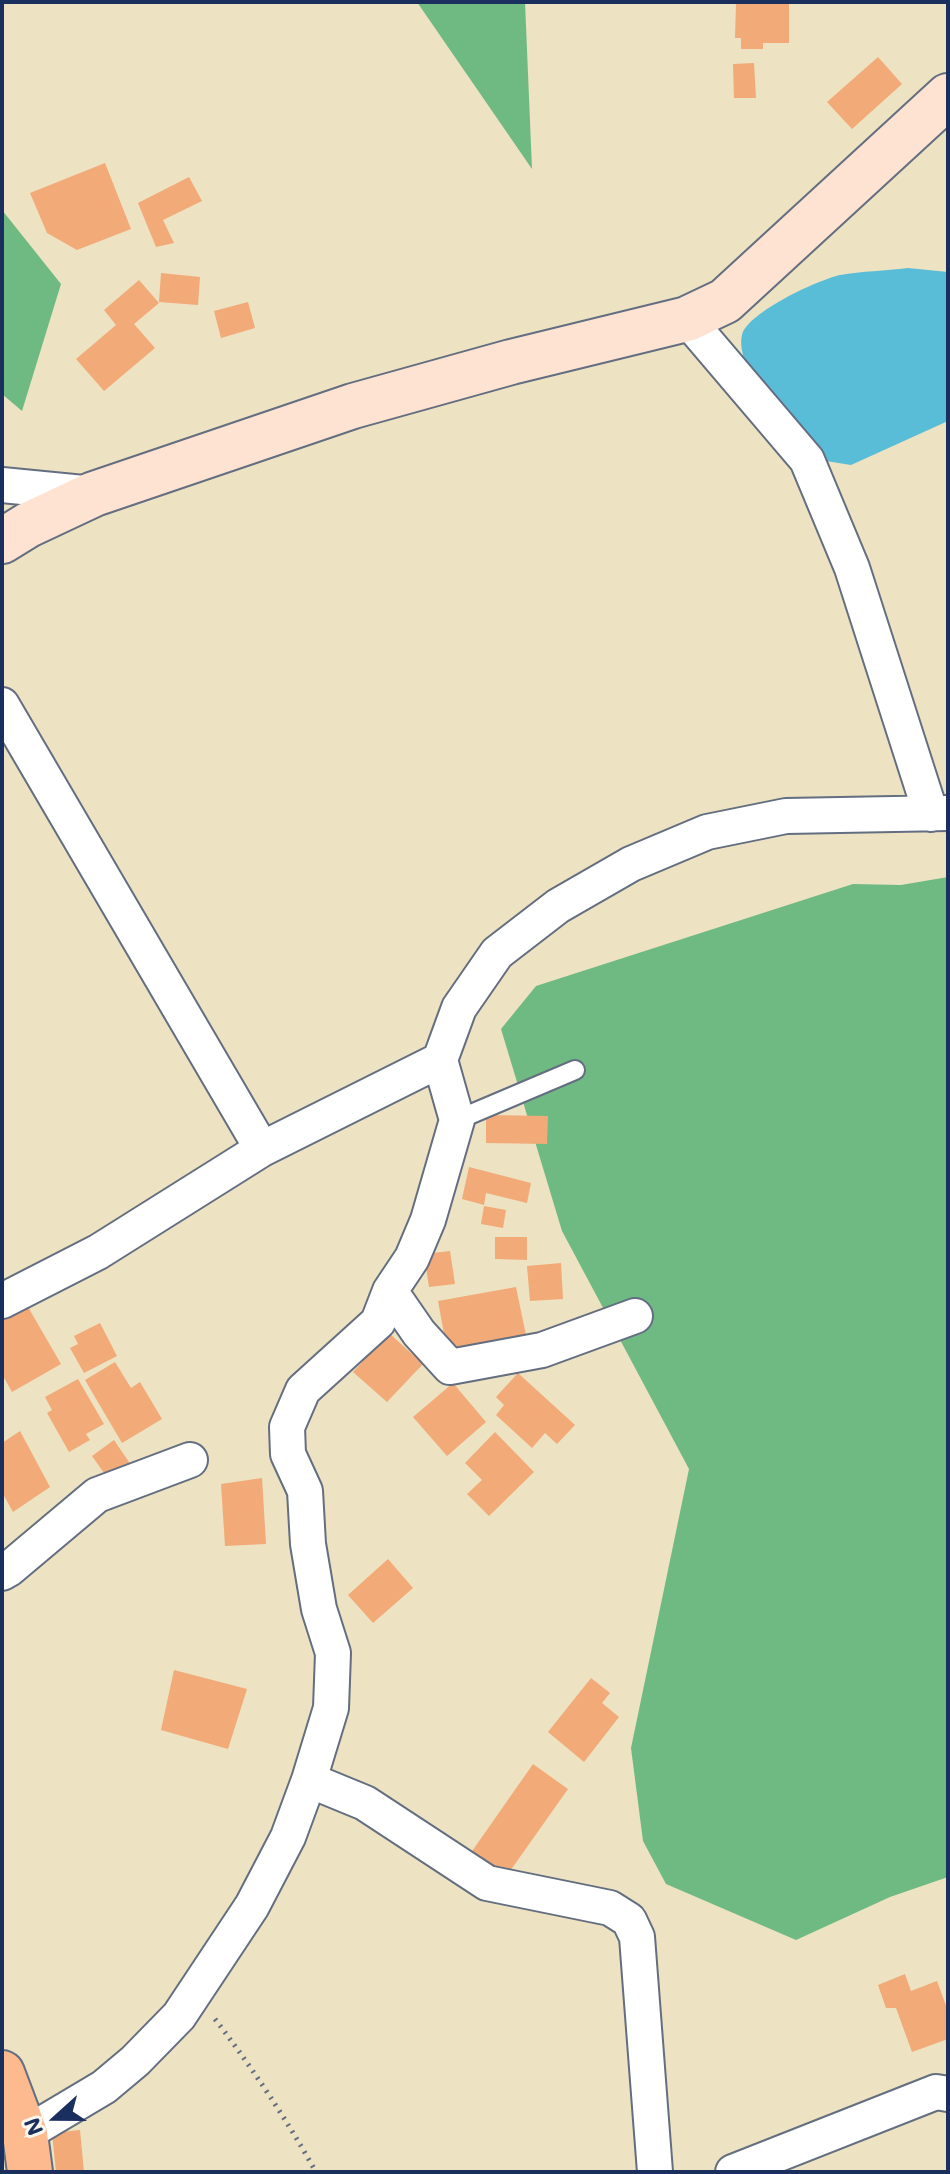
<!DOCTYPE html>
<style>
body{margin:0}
#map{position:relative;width:950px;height:2174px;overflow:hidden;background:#ede2c1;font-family:Mali,sans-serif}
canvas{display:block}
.frame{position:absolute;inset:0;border:4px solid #1b2f5e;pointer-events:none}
.north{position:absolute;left:16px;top:2078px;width:80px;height:80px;-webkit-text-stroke:6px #fbf7ec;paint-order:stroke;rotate:249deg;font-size:22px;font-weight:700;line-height:32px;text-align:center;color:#1b2f5e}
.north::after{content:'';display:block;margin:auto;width:28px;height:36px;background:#1b2f5e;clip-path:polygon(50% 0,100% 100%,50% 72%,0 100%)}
</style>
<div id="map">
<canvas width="950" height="2174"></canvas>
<div class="frame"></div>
<div class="north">N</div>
</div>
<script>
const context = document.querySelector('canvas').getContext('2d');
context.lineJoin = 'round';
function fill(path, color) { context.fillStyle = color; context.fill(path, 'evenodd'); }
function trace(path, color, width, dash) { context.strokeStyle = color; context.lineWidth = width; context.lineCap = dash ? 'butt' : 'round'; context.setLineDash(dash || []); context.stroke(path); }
const forest = new Path2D(`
 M417,2H525L532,169Z
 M2,210L61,284L22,411L2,394Z
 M948,877V1877L890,1897L796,1940L666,1884L643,1841L631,1748L689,1469L562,1231L501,1029L536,986L853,884L901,885Z`);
const water = new Path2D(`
 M908,268L948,272V421L851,465L826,461L744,359C742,351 740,343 742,335C748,312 818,280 840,275C862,271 885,271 908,268Z`);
const building = new Path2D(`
 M764,2H789V43H763V49H741V38H735L736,4H764Z
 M878,57L902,84L852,129L827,102Z
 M754,63L756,98H734L733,64Z
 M105,163L131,229L77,250L47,233L30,193Z
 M189,177L202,201L163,220L174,243L156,247L138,203Z
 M161,273L200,277L198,305L159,302Z
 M139,280L159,303L134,324L155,348L104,391L76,359L116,325L104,310Z
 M248,302L255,328L221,338L214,311Z
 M486,1115L548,1116L547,1144L486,1143Z
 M469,1167L531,1183L527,1203L486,1193L484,1205L462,1199Z
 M484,1206L506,1210L503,1228L481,1224Z
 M495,1237H527V1260L495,1259Z
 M450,1251L455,1284L429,1287L424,1254Z
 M561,1263L563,1299L530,1301L527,1266Z
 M516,1287L526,1335L447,1350L438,1301Z
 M24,1300L61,1364L12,1392L2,1374V1313Z
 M100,1323L117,1356L84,1373L70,1348L78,1344L74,1336Z
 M389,1333L423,1364L387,1402L353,1372Z
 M115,1362L131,1388L140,1382L162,1419L122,1443L85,1380Z
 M518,1373L575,1425L557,1444L545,1433L532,1448L496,1415L504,1405L496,1397Z
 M78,1379L104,1424L86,1434L90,1440L69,1452L47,1413L52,1410L45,1397Z
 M453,1383L486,1422L447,1456L413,1417Z
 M20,1431L50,1487L13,1512L2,1492V1443Z
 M495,1432L534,1472L489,1516L467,1494L482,1480L465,1463Z
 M114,1440L131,1465L109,1480L92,1456Z
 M262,1478L266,1544L225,1546L221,1484Z
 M388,1559L413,1588L373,1623L348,1595Z
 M174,1670L247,1689L228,1749L161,1730Z
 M591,1678L610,1693L602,1703L619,1717L584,1762L548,1732Z
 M533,1764L568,1789L503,1881L468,1857Z
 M905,1974L911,1991L937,1981L948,2011V2039L912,2052L896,2008H886L878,1985Z
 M80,2130L84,2172H56L52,2133Z`);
const path = new Path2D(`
 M215,2019C253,2069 285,2117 316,2172`);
const lane = new Path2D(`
 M457,1120L575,1070`);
const street = new Path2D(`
 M687,319L807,460L852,568L931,814
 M2,485L94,494
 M2,705L262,1149
 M390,1291L419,1333L450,1367L542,1350L635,1316
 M2,1301L98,1252L262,1149L440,1060
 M2,1573L9,1569L97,1495L190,1460
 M309,1780L365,1803L487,1883L610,1908L629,1920L637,1937L655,2172
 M25,2134L104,2087L135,2061L179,2016L252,1906L288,1837L309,1780L331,1708L333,1653L319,1609L308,1544L305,1491L288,1454L287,1427L303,1390L378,1322L390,1291L412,1258L428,1220L457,1120L440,1060L459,1008L497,953L558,906L631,864L707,832L786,816L948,813
 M733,2172L936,2092L948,2094`);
const secondary = new Path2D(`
 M2,541L28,525L94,494L353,406L511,362L687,319L725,301L948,96`);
const highway = new Path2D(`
 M2,2073L25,2134L30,2172`);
fill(forest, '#6fba83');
fill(water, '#59bdd7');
fill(building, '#f2aa78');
trace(lane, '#646e81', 22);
trace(street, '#646e81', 38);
trace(secondary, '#646e81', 48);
trace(highway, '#646e81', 48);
trace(path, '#646e81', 5, [2, 6]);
trace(lane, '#fff', 18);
trace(street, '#fff', 34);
trace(secondary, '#fee3d2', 44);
trace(highway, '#fcba8e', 44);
</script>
